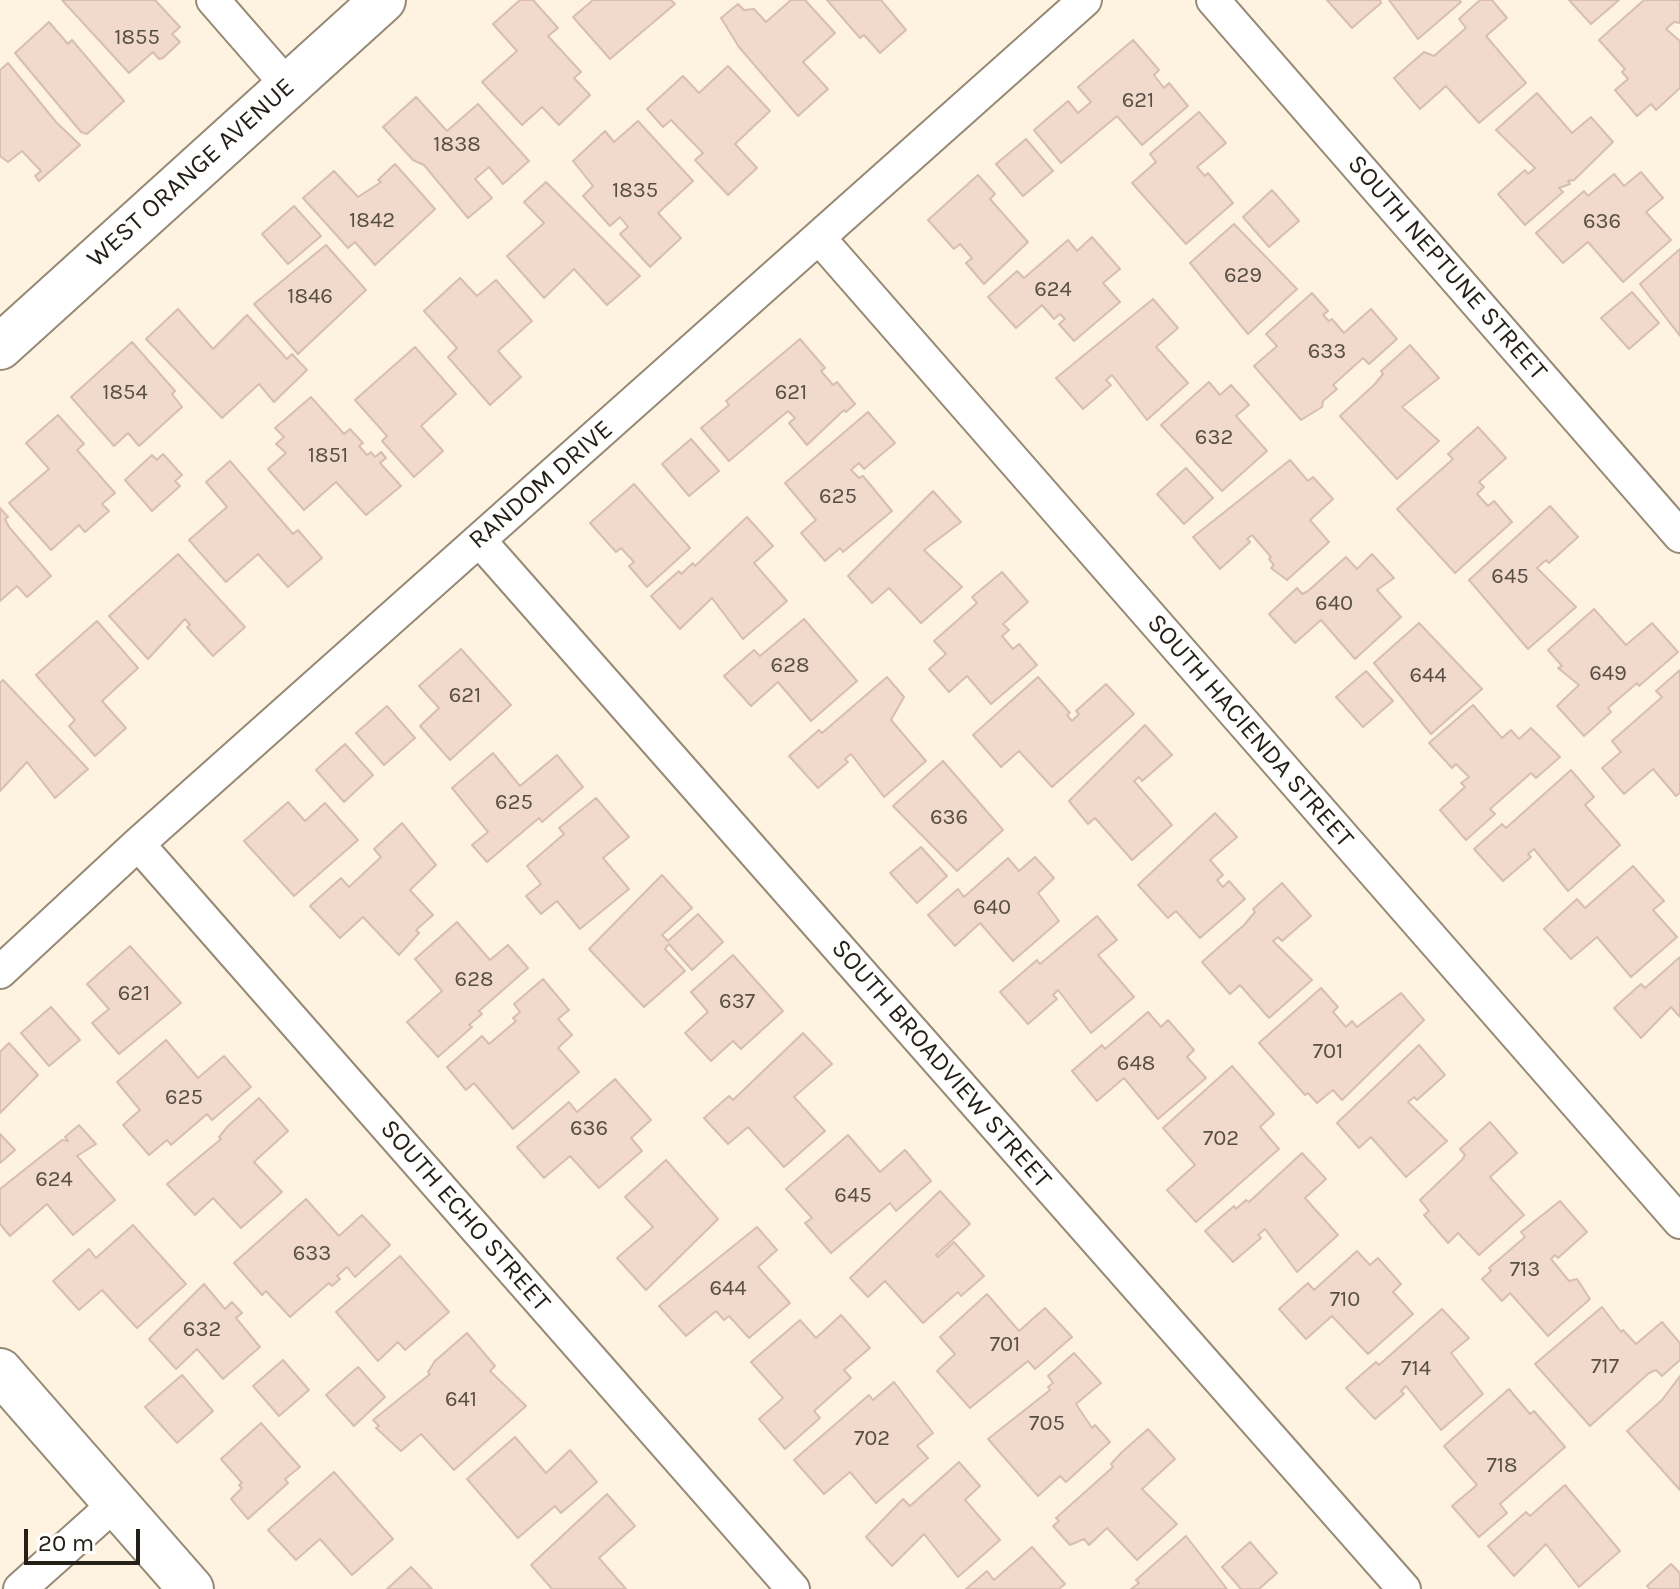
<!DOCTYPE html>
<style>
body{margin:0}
#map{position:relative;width:1680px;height:1589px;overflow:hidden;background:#fef2e1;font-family:Karla,sans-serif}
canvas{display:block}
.scale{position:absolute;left:24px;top:1529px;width:116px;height:36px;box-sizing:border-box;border:4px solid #241f17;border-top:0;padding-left:10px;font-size:24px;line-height:28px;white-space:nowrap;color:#241f17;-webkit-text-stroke:6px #fff;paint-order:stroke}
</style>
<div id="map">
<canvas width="1680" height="1589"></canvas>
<div class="scale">20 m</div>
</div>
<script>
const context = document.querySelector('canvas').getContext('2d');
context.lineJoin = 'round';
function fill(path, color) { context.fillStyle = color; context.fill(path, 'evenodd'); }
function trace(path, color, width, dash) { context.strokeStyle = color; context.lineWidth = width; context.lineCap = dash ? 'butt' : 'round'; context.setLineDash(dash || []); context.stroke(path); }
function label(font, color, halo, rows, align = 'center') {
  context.font = font + ' Karla,sans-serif'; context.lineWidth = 6; context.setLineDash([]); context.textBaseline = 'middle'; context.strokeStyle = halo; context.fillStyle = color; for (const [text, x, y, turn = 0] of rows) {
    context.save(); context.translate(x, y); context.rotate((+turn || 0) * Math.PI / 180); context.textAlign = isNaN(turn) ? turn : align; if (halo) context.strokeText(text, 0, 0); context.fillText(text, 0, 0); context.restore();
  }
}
const building = new Path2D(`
 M62,0H155L180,27L172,34L180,42L163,58L159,59L153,52L129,73Z
 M520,0H533L558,28L548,36L581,72L574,78L590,95L559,125L542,107L522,125L482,82L517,51L493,24Z
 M593,0H671L675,4L610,59L573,17Z
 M791,0H805L835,33L803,62L828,89L798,116L739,47L721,18L738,4L744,10L754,9L766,22Z
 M827,0H881L906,30L880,53L864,35L860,38Z
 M1327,0H1380L1381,3L1352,28Z
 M1389,0H1459L1461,2L1418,39Z
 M1480,0H1492L1507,18L1486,36L1526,83L1479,123L1446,86L1420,109L1394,78L1424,52L1434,56L1466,28L1459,19Z
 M1569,0H1619L1591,24Z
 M1644,0H1680V23L1674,22L1666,29L1680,41V88L1656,110L1651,104L1637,116L1615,90L1628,79L1622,72L1625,69L1599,40Z
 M49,22L68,44L72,40L124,101L87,134L81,132L15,53Z
 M1133,40L1159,70L1154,75L1164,88L1169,83L1188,106L1142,145L1117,116L1061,163L1034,130L1068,101L1078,113L1091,102L1078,87Z
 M8,63L56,122L80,145L39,181L35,176L41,171L22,151L8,162L0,156V70Z
 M728,66L770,111L735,144L757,168L728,195L695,160L703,153L671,120L663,127L647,109L683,76L699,93Z
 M1537,93L1572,133L1591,117L1613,142L1574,180L1568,181L1570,184L1559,188L1563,192L1525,225L1498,194L1525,170L1528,174L1535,168L1496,130Z
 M416,97L447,131L478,104L529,161L503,184L489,167L475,179L492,198L468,218L424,165L413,160L383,127Z
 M1199,112L1226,143L1197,167L1205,176L1208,173L1233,203L1186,244L1132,183L1156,162L1150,154Z
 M638,121L693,181L658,213L681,238L650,267L620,234L628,227L620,217L610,226L583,196L593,186L573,161L605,131L614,142Z
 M1026,139L1053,171L1023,196L996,164Z
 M395,164L435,209L375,265L355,242L348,248L303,198L334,171L358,197L381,182L378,180Z
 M1641,172L1663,198L1646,212L1671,240L1623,282L1588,242L1563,263L1536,233L1584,191L1588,196L1614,174L1624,186Z
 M978,175L995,194L990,199L1028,242L984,284L966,263L972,258L960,244L954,249L928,220Z
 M546,182L640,276L607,305L574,269L544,298L507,256L544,223L524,202Z
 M1272,190L1299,221L1269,247L1243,217Z
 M294,206L321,236L288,264L262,234Z
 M1234,224L1297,289L1248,334L1190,263Z
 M1092,237L1120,269L1103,283L1120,302L1074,341L1059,324L1065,319L1060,314L1054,319L1042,305L1016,328L988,297L1017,271L1024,278L1068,240L1077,251Z
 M326,245L366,290L298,354L254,304Z
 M1680,249V336L1640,284Z
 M460,278L477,296L496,280L532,321L498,351L521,377L490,405L448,357L457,348L424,311Z
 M1632,292L1659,323L1629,349L1601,318Z
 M1312,293L1328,311L1323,315L1329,321L1332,319L1344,333L1371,309L1397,339L1369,364L1363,358L1333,385L1337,389L1323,401L1322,407L1301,420L1254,366L1277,346L1266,334Z
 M1153,299L1178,328L1156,347L1188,383L1147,420L1112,375L1106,380L1111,385L1083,409L1056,378Z
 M178,309L213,349L247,315L287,359L292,354L307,370L274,402L259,384L222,418L146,339Z
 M800,339L825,368L821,371L833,385L837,382L855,404L846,412L844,410L807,445L789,423L795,418L788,411L729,461L701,428L729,405L726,401Z
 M132,342L175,391L172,394L182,407L139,446L128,433L114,446L71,397Z
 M1410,345L1439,378L1402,407L1439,441L1397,479L1340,416L1374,385L1383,374L1381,371Z
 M415,347L456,394L421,426L443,451L414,477L382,441L387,436L355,400Z
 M1209,382L1220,395L1231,385L1249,405L1236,416L1267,451L1222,491L1161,425Z
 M311,397L344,434L350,429L363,443L359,446L367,455L371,452L375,457L381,452L386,458L380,463L401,486L366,515L336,482L304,510L268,469L286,453L276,444L284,437L275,428Z
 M868,412L895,443L864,469L859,463L851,470L859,478L863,476L892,511L843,552L840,548L825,561L801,533L816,520L785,483Z
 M58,415L84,444L77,450L115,493L102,504L109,511L85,532L79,525L51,550L9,503L49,469L26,443Z
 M1478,427L1506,458L1479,482L1484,487L1477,494L1488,506L1494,501L1512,522L1455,573L1397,509L1453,459L1448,454Z
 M691,439L719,471L689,496L662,464Z
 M163,454L182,475L175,481L180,486L152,511L125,480L152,455L157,460Z
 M1290,460L1308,481L1313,477L1333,499L1310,520L1329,542L1287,580L1271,568L1274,565L1269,559L1271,557L1252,535L1247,539L1250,542L1220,569L1193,537Z
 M230,461L293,534L298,530L322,558L288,587L258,554L226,582L189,540L227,507L206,482Z
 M1186,468L1213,498L1184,524L1157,494Z
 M634,484L690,548L647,587L629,566L634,562L621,548L616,552L590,523Z
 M933,491L961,522L924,550L962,587L921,623L889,588L872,603L848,576Z
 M1550,506L1578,537L1549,563L1546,560L1537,568L1576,607L1528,649L1469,580Z
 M0,508L8,517L5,519L9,527L51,576L27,597L17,586L0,601Z
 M747,517L773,546L754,563L787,601L743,639L712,598L680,629L651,596L679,571L681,574L693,563L695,566Z
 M178,554L245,627L213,656L187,627L190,625L185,619L148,659L109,616Z
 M1372,554L1394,578L1377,590L1401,617L1355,659L1321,620L1295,643L1269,614L1297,588L1302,594L1308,591L1346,557L1357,569Z
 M1002,572L1028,602L1003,624L1009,630L1002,636L1013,649L1019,644L1037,665L991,704L967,676L949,692L929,669L946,654L934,641L977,603L972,597Z
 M1594,609L1626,645L1652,623L1678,652L1639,686L1637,683L1608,708L1611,712L1584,736L1557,706L1579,685L1558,668L1562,666L1548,650Z
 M804,619L857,681L811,721L778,682L751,706L724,676L754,650L760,656Z
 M97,621L138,668L102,701L126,728L95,756L69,726L75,720L36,675Z
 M1419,623L1482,689L1431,734L1374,663Z
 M461,649L511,705L450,760L420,726L439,708L419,686Z
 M1680,670V793L1676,796L1653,769L1624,794L1602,768L1621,752L1612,741L1662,697L1656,691Z
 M1366,671L1393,701L1363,727L1336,697Z
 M887,677L904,697L891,720L926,761L884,797L851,754L845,759L848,762L818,788L789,756L819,730L822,733Z
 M1038,677L1070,713L1067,715L1072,721L1079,714L1076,711L1106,684L1134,714L1052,787L1019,751L1001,767L973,735Z
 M3,680L88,769L55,798L27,762L0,791V683Z
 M1473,705L1502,738L1511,730L1519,739L1531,728L1560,757L1536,778L1531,773L1490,809L1495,814L1466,840L1440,810L1465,787L1461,783L1469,777L1456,764L1452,768L1429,743Z
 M387,706L415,738L384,765L356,733Z
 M1145,725L1172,755L1142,781L1139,777L1134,781L1172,825L1132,860L1095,818L1088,824L1069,801Z
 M345,744L373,775L344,802L316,770Z
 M493,753L520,786L557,755L583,787L542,822L539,818L487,862L472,845L488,832L452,788Z
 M943,761L1003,830L957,871L893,806Z
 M1571,770L1594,797L1585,805L1620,845L1568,891L1534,849L1528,854L1531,857L1503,881L1474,849L1502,824L1506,828Z
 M596,798L629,837L603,858L629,889L580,929L557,901L541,914L526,896L541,884L527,866L564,834L559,828Z
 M288,802L305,821L325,803L358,840L294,896L244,841Z
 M1215,813L1237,837L1210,860L1223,875L1217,880L1223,887L1229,881L1245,899L1200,938L1176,911L1168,918L1138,885Z
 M402,823L436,865L410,890L433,915L416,930L419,933L399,955L363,917L340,938L310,906L341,878L349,887L381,857L374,849Z
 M921,847L947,876L917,903L890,873Z
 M1035,857L1054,878L1038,893L1059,921L1013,961L980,923L955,946L928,915L958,889L964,897L1008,858L1019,871Z
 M1633,866L1664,901L1653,910L1677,937L1631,977L1597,937L1571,959L1544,929L1577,899L1585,908Z
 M662,875L692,908L662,935L668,941L698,914L723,942L692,970L669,944L665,949L685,971L644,1007L589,949Z
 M1282,883L1311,916L1282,941L1278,937L1273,941L1312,980L1269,1018L1240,985L1230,994L1202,962L1244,925L1255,912L1253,909Z
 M1097,916L1117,940L1098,955L1134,997L1091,1033L1058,990L1053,995L1057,999L1028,1024L1000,992L1037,960L1040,964Z
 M457,922L490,960L508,945L528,968L479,1011L482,1014L469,1025L472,1027L438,1057L407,1022L442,991L415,959Z
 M130,946L181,1003L119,1054L92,1023L109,1009L87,984Z
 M733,955L783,1011L741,1049L733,1041L711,1061L685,1033L708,1012L691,992Z
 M1680,957V1017L1671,1007L1641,1038L1614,1008L1641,984L1645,988Z
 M543,979L569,1010L558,1019L572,1035L558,1048L579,1072L513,1129L474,1083L466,1090L447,1067L482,1036L489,1044L516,1021L513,1018L520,1012L514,1004Z
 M1321,988L1338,1007L1333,1012L1346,1027L1352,1021L1357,1027L1401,993L1424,1020L1342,1100L1333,1090L1317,1103L1308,1093L1305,1095L1259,1043Z
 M51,1007L80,1040L49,1066L21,1033Z
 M1148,1012L1161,1027L1168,1020L1194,1050L1187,1057L1206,1078L1158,1119L1124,1078L1097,1101L1072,1071L1102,1045L1105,1049Z
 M803,1033L832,1064L794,1097L825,1131L784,1167L748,1127L728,1144L704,1118L729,1096L733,1100Z
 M166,1040L198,1078L224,1056L251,1087L212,1120L207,1114L171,1145L167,1140L149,1155L123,1125L140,1110L117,1082Z
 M9,1043L38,1075L0,1113V1052Z
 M1419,1045L1445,1075L1417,1100L1414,1097L1408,1102L1447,1141L1406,1177L1371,1137L1359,1148L1337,1123Z
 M1232,1066L1274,1114L1260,1127L1279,1149L1196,1222L1167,1190L1195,1165L1163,1128Z
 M615,1079L651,1120L631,1138L642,1151L599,1188L570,1156L544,1178L517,1147L569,1102L577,1112Z
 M259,1098L288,1131L254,1162L282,1192L241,1228L213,1198L195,1215L167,1184L221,1139L219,1137L228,1126Z
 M1490,1122L1517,1153L1490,1177L1524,1215L1479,1255L1458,1233L1448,1243L1424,1215L1429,1211L1420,1200L1462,1160L1465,1155L1460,1149Z
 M79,1125L96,1144L77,1156L115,1200L73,1235L47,1204L10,1236L0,1224V1189L62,1140L68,1141L65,1137Z
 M0,1134L15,1150L0,1163Z
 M848,1135L880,1172L905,1150L931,1181L896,1211L890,1203L831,1253L805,1223L812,1218L786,1189Z
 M1302,1153L1326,1179L1305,1198L1338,1235L1297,1272L1265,1229L1258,1235L1261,1238L1233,1262L1205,1231L1234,1206L1236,1209L1246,1200L1249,1202Z
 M666,1160L718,1219L646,1290L617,1258L653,1227L625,1197Z
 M940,1191L970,1224L936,1255L938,1257L954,1242L984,1276L961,1296L958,1292L923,1323L885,1281L868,1297L850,1278Z
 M306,1199L339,1236L362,1215L390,1245L355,1277L347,1267L337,1276L340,1279L332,1286L329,1283L290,1317L266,1291L262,1295L234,1263Z
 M1560,1201L1587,1232L1558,1258L1555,1255L1551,1259L1569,1281L1577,1279L1590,1299L1548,1336L1510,1293L1502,1301L1482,1279L1491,1271L1489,1268L1525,1237L1521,1232Z
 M133,1225L186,1284L137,1328L102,1290L79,1310L53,1281L89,1249L96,1258Z
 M757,1227L777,1250L758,1267L790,1303L749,1338L729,1316L724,1320L716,1311L686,1336L659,1306Z
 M1357,1251L1370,1265L1378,1258L1401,1284L1393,1292L1413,1314L1368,1354L1332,1316L1306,1339L1279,1309L1308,1283L1314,1290Z
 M400,1256L449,1312L405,1350L398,1342L378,1361L336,1312Z
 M204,1284L225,1309L232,1302L242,1313L236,1318L260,1347L223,1379L197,1349L176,1369L149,1339Z
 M987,1294L1019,1331L1045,1308L1072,1337L1035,1369L1028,1361L970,1408L937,1371L955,1354L940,1337Z
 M1602,1307L1621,1332L1623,1330L1636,1344L1662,1322L1680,1343V1360L1662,1376L1656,1370L1649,1373L1590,1426L1535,1364Z
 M1442,1309L1469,1338L1451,1353L1483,1394L1441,1430L1406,1386L1401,1391L1404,1394L1375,1419L1346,1388L1376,1362L1379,1365Z
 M841,1315L870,1348L844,1370L851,1378L814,1411L820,1418L785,1449L759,1419L783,1398L751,1362L800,1320L816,1338Z
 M467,1333L495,1366L490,1371L526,1406L454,1470L421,1434L401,1451L376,1428L379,1426L373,1420L430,1374L428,1372L435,1361Z
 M1074,1353L1101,1383L1076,1404L1092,1428L1095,1425L1110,1442L1066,1482L1060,1476L1038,1496L988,1439L1050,1390L1048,1387L1053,1383L1048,1376Z
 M283,1360L309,1390L279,1416L253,1386Z
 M358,1367L385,1397L354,1426L326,1395Z
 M182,1375L213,1411L177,1443L145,1407Z
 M1680,1376V1490L1627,1431L1662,1400Z
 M894,1382L933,1433L917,1446L928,1458L876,1503L850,1472L824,1494L794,1460L869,1395L873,1400Z
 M1509,1389L1530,1414L1534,1411L1565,1447L1500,1504L1507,1513L1479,1537L1452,1506L1477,1485L1444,1446Z
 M261,1423L300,1467L285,1479L288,1483L248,1519L231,1499L242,1488L239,1485L242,1483L221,1459Z
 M1148,1429L1175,1459L1142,1489L1177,1524L1137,1560L1107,1528L1089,1545L1084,1539L1070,1545L1053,1526L1059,1521L1056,1518L1113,1467L1111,1464L1121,1453Z
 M515,1437L546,1473L570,1450L597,1482L561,1513L555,1506L518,1538L467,1479Z
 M959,1462L980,1486L965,1500L1000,1540L958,1577L924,1534L892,1566L866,1537L903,1499L910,1506Z
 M334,1472L393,1539L352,1575L320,1539L296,1560L268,1530Z
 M1565,1485L1620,1551L1579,1587L1546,1544L1514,1576L1488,1546L1526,1512L1530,1516Z
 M607,1494L635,1526L599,1558L626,1589H552L531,1565Z
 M1186,1536L1227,1589H1131L1139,1583L1136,1580Z
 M1250,1542L1277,1573L1259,1589H1241L1222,1567Z
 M1032,1547L1065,1584L1059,1589H966L987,1571L994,1580Z
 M1671,1564L1680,1573V1589H1650L1647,1586Z
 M411,1567L432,1589H387Z`);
const street = new Path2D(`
 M213,0L288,86
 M1213,0L1680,536
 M820,239L1680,1222
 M479,540L1404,1589
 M138,844L793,1589
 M0,972L138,844L1085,0
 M20,1589L116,1503`);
const secondary = new Path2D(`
 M0,347L383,0
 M0,1371L191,1589`);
const numberNames = [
 ["1855",137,38],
 ["621",1138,101],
 ["1838",457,145],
 ["1835",635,191],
 ["1842",372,221],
 ["636",1602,222],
 ["629",1243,276],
 ["624",1053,290],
 ["1846",310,297],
 ["633",1327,352],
 ["1854",125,393],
 ["621",791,393],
 ["632",1214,438],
 ["1851",328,456],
 ["625",838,497],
 ["645",1510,577],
 ["640",1334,604],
 ["628",790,666],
 ["649",1608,674],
 ["644",1428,676],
 ["621",465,696],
 ["625",514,803],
 ["636",949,818],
 ["640",992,908],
 ["628",474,980],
 ["621",134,994],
 ["637",737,1002],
 ["701",1328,1052],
 ["648",1136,1064],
 ["625",184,1098],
 ["636",589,1129],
 ["702",1221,1139],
 ["624",54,1180],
 ["645",853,1196],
 ["633",312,1254],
 ["713",1525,1270],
 ["644",728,1289],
 ["710",1345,1300],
 ["632",202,1330],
 ["701",1005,1345],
 ["717",1605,1367],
 ["714",1416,1369],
 ["641",461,1400],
 ["705",1047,1424],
 ["702",872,1439],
 ["718",1502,1466]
];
const streetNames = [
 ["WEST ORANGE AVENUE",191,173,-42],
 ["SOUTH NEPTUNE STREET",1447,268,49],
 ["RANDOM DRIVE",541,485,-41],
 ["SOUTH HACIENDA STREET",1250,731,49],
 ["SOUTH BROADVIEW STREET",941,1064,49],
 ["SOUTH ECHO STREET",465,1216,49]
];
fill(building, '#f1d9cb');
trace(building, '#d7beb1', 2);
trace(street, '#968975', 36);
trace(secondary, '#968975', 48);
trace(street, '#fff', 32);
trace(secondary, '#fff', 44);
label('22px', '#574e44', null, numberNames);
label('26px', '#241f17', '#fff', streetNames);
</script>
